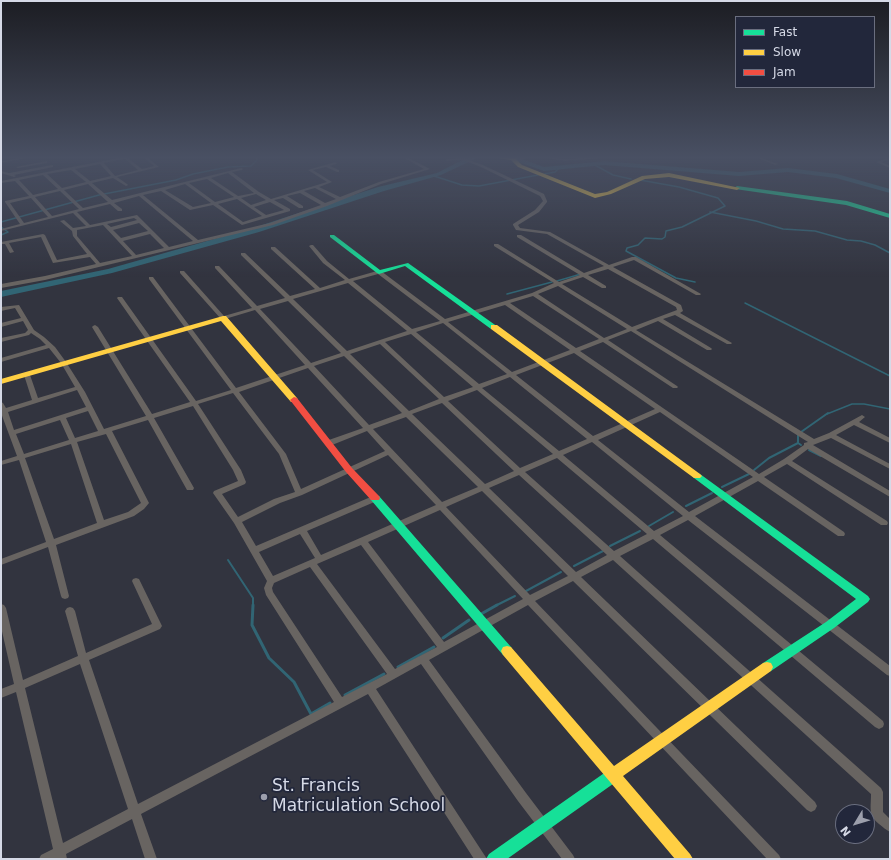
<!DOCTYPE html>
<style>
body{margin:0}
#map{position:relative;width:891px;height:860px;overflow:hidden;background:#32343f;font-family:"DejaVu Sans",sans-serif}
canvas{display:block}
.frame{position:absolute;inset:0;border:2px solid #d5d9e6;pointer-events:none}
.legend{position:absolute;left:735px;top:16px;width:140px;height:72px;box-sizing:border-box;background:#22273b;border:1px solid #6a6e7f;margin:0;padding:5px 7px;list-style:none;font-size:12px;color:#d5d9e6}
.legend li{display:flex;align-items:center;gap:8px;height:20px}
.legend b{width:20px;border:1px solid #6a6e7f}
.north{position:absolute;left:835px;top:804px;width:40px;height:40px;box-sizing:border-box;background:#22273b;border:1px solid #6a6e7f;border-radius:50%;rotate:232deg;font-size:11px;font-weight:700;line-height:16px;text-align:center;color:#d5d9e6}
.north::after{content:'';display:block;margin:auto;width:14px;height:18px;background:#9c9fac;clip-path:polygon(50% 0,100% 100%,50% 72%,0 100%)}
</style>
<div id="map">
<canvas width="891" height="860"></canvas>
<div class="frame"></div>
<ul class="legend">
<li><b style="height:5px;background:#16e098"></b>Fast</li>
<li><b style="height:5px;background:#ffcf43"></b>Slow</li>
<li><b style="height:5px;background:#f24e42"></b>Jam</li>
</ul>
<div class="north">N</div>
</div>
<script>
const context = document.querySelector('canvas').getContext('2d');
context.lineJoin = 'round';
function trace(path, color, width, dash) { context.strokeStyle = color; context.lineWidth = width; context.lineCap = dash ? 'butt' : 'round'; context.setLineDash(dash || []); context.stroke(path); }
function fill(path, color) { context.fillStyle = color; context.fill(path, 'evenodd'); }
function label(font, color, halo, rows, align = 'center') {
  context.font = font + ' "DejaVu Sans",sans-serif'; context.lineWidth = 3.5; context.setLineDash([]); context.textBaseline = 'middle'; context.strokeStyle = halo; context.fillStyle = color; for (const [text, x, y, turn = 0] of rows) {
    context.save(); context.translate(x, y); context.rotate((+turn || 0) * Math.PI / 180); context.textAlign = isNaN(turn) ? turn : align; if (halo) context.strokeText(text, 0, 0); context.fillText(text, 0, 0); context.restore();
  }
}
const streamFar2 = new Path2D(`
 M593,164L613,175L631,179
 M544,174L555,172L559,168
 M434,176L462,185L479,186L538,175
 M640,180L679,187L718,198L725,206L682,227L666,231L665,237L662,239L645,238L638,245L627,248L626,251L676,278L695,282
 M710,212L756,221L783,229L815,231L847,240L861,241L875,245L890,253
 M1,222L99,195L176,180L193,174L228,167L251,166L257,160L256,157
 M1,227L8,232L1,235
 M557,281L581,274
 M507,294L552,282
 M745,303L890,376
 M827,414L852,404H864L890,409`);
const streamFar1 = new Path2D(`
 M801,432L828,413
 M798,435V443L801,445
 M809,450L821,456
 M754,470L769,458L798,443
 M722,487L749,474
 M686,506L712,493
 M649,526L673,512
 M610,546L640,531
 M228,560L253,598V606
 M574,566L603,551
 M526,591L561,572
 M495,606L515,596`);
const stream = new Path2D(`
 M253,605L252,625L269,658L294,682L311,714L330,703
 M481,614L497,605
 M443,638L469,620
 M398,667L434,647
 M345,695L384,674`);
const river = new Path2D(`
 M468,157H474L475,159L441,175L384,191L259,232L112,273L1,297V291L108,269L253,228L378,187L437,173Z
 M504,157H517L544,167L604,161L739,172L788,168L837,174L890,189V193L836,178L788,172L739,176L604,165L544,171Z`);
const street = new Path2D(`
 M26,157H32L1,163V161Z
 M123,157H133L132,158L129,159L142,169L154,166L143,157H147L159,167L117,177L127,184L128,185L126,186L113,178L92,183L112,200L241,168L243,169L242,170L232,172L259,192L271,199L327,182L308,170L335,162L337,163L336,164L330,166L339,170V172H337L326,167L313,170L332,182L319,187L340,197L379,182L424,169L404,158L403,157H407L430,169L381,184L327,206L273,225L45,280L1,288V284L45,276L96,264L90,257L53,263L41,237L9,243L14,252L10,253L5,244H1V242L43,234L45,235L57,260L87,254L73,236L72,231L60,221L64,220L73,228L86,226L73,213L1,231V229L20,224L5,202V201L29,196L15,181L1,183V181ZM125,159L138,170L115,176L104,163ZM100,164L111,176L90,181L75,169ZM71,170L86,182L62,188L47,174ZM228,173L254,193L238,196L211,178ZM43,175L58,189L33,195L19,180ZM207,179L234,197L215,202L189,183ZM88,184L108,202L83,208L64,190ZM185,184L211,203L193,207L165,190ZM315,188L336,199L325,203L304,191ZM60,191L79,209L52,216L35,197ZM161,191L190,210L213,205L242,225L290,211V209L274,200L283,198L299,208H303V206L287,196L300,193L321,205L270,223L198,240L143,195ZM256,194L266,200L251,205L241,198ZM139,196L193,241L169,247L137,215L90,225L77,212L110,204L118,211H122V209L114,203ZM31,198L48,217L24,223L10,203ZM237,199L262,216L243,222L218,204ZM270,202L284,210L266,215L254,207ZM134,218L137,220L111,227L107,224ZM139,223L148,231L121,238L113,230ZM103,225L132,256L100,263L77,236V230ZM150,234L164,248L136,255L123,241Z
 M524,157H528L517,162L514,161Z
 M540,157C548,156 557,159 565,159C579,159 593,155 606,157L604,158L565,161Z
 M755,157H759L778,164L775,165Z
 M890,157V159L882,162L890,166V168L876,162Z
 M464,158L483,165L544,194L547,201V202L539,212L518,225L520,228L550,232L609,265L632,257H636L701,294L700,295H696L634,260L613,267L681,305L683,311L680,313L732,343L731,344H727L675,315L663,319L711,348L712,349L711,350H707L658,321L636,330L814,439L829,433L862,415L865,417L859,422L890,438V443L854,425L836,435L890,464V469L831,438L813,445L890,491V497L808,449L792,461L887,521L888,523L887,525H881L787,464L764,477L844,532L845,534L844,536H838L758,481L695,516L890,666V676L887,675L688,520L660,535L883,721L884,724L883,727L879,729L875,727L653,539L620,556L881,788L883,792V812L890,819V832C886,830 883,827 879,824C868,815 871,808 871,794L613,560L581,577L815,802L817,806L815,810L811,812L807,810L573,581L535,601L779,855L781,859H767L528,605L429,660L526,793L573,855L575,859H562L518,801L421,664L376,689L487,859H474L368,694L141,814L157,859H145L132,819L66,854L67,859H39L41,855L53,849L16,692L1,698V689L14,684L1,627V604L4,605L6,608L23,680L78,656L65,611L67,608L70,607L73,608L75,611L86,653L152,624L132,581L133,579L136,578L139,579L162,626L160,629L89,660L138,804L334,702L266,595L264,588L267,581L234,523L213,493L214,491L238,481L233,470L193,406L154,418L194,488L193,490H187L148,420L112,431L149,503L144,509L134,516L56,545L69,596L68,598L65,599L62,598L61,596L48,547L1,565V559L46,542L19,460L1,465V461L17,456L1,413V402L3,403L6,408L32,400L24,375L27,373L30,375L38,398L75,387L61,363L49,348L1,362V358L46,345L40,339L31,333L29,335L1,342V338L25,333L28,330L23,321L1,327V323L21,318L15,308L1,311V307L19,305L34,330L44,337L55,347L66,362L85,392L104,429L146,416L92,327L93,326L95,325L98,327L152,414L190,402L117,298L118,297H122L196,401L231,390L149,279V277H153L236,388L305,365L255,310L225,319H221L180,273V271H184L224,316L252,308L215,268V266H219L257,306L285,298L241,255V253H245L290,296L315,289L271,249V247H275L320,288L345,280L323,263L309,246L311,245H313L327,261L349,279L377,271H381L445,319L532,293L554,283L494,246V244H498L559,282L580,275L517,237V235H521L584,273L604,266L547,234L516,230L513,225V224L535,210L543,201L540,196L481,167L463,160L447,161L445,160L447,159ZM608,269L676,307L677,310L632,327L562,284L583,277L602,288H606V286L588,275ZM378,274L440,321L412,329L353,281ZM348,283L407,331L347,351L293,299ZM558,286L627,329L604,338L538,294ZM533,296L599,339L576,348L510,303ZM288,301L341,353L311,363L260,309ZM505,305L570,350L512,372L448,322ZM443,323L507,374L479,384L416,332ZM631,331L808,442L804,443V445L784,459L759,474L580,351L603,342L673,388H677L678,387L677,386L608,340ZM411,334L473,387L444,397L385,342ZM380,344L439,399L409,411L350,354ZM574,353L655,409L593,436L516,375ZM344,356L402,413L369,425L314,366ZM308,368L363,428L326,441L325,443L326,445H332L367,431L385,451L301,489L286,454L239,392ZM510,377L587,439L559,451L482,388ZM77,390L86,407L14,430L8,412ZM477,390L553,454L520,468L448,401ZM233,393L279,454L295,492L274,499L238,517L222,494L245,484L246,482L241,470L198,404ZM442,403L514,471L485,484L412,414ZM88,411L98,431L75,438L66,418ZM660,412L753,477L689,512L598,440ZM406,417L478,487L442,502L373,429ZM60,420L69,440L24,454L16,434ZM106,434L141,503L128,512L104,520L77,442ZM592,442L683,516L654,531L563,455ZM71,444L97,523L54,539L25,458ZM388,455L436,505L321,555L307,531L379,500L380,498L379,496H373L256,546L242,522L280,503L302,495ZM557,458L647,534L614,551L525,472ZM519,475L607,555L576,572L489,488ZM482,491L568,576L530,595L446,507ZM440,510L523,599L444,642L368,542ZM300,534L315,558L273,576L259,552ZM361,545L437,647L395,669L317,564ZM310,567L387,674L342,697L273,592L272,588L274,583ZM80,664L128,809L63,843L25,688Z
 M46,161H47V163L18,168L16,167Z
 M52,165H53V167L14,175L16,176L14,177L1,173V171L9,173Z`);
const fast = new Path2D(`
 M737,186L847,201L890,214V218L846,205L735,189L734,188Z
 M330,235H334L380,270L408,263L498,327L497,329H491L405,266L379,274L377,273L330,237Z
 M697,473L700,474L868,596L870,599L868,602L834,628L771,671L767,672L763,671L761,667L763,663L826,622L856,599L694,478L692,476L694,474Z
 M375,495L379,496L511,647L513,651L511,655L507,656L503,655L371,500L370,498L371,496Z
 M615,767L620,769L622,774L620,779L507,859H486L489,854L610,769Z`);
const slow = new Path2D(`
 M491,157L515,158L522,165L595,194L607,192L642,176L669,173L740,188L737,190L669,177L645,179L611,194L595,198L518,167L511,160Z
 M223,316H226L297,398L298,400L297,402H291L221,321L1,384V379Z
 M491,325H497L700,474L702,476L700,478H694L491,329Z
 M507,646L511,647L614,766L763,663L767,662L771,663L773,667L771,671L623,776L690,854L693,859H675L503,655L501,651L503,647Z`);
const jam = new Path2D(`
 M294,397L297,398L352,468L379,496L380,498L379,500H371L346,472L290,400Z`);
const markers = [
 [264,797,4,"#9c9fac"]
];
const nearPoinames = [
 ["St. Francis",272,787],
 ["Matriculation School",272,807]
];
trace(streamFar2, '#316574', 1.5);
trace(streamFar1, '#316574', 2);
trace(stream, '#316574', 3);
fill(river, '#316574');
fill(street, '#686461');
fill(fast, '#16e098');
fill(slow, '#ffcf43');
fill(jam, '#f24e42');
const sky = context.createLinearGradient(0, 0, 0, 277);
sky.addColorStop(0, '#1c1d23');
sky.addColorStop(0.57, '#495063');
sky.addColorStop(1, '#49506300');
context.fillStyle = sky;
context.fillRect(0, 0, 891, 277);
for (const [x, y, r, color] of markers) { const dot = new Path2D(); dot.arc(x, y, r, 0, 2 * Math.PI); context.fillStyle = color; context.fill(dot); trace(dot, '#22273b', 1.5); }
label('17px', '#d5d9e6', '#22273b', nearPoinames, 'left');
</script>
